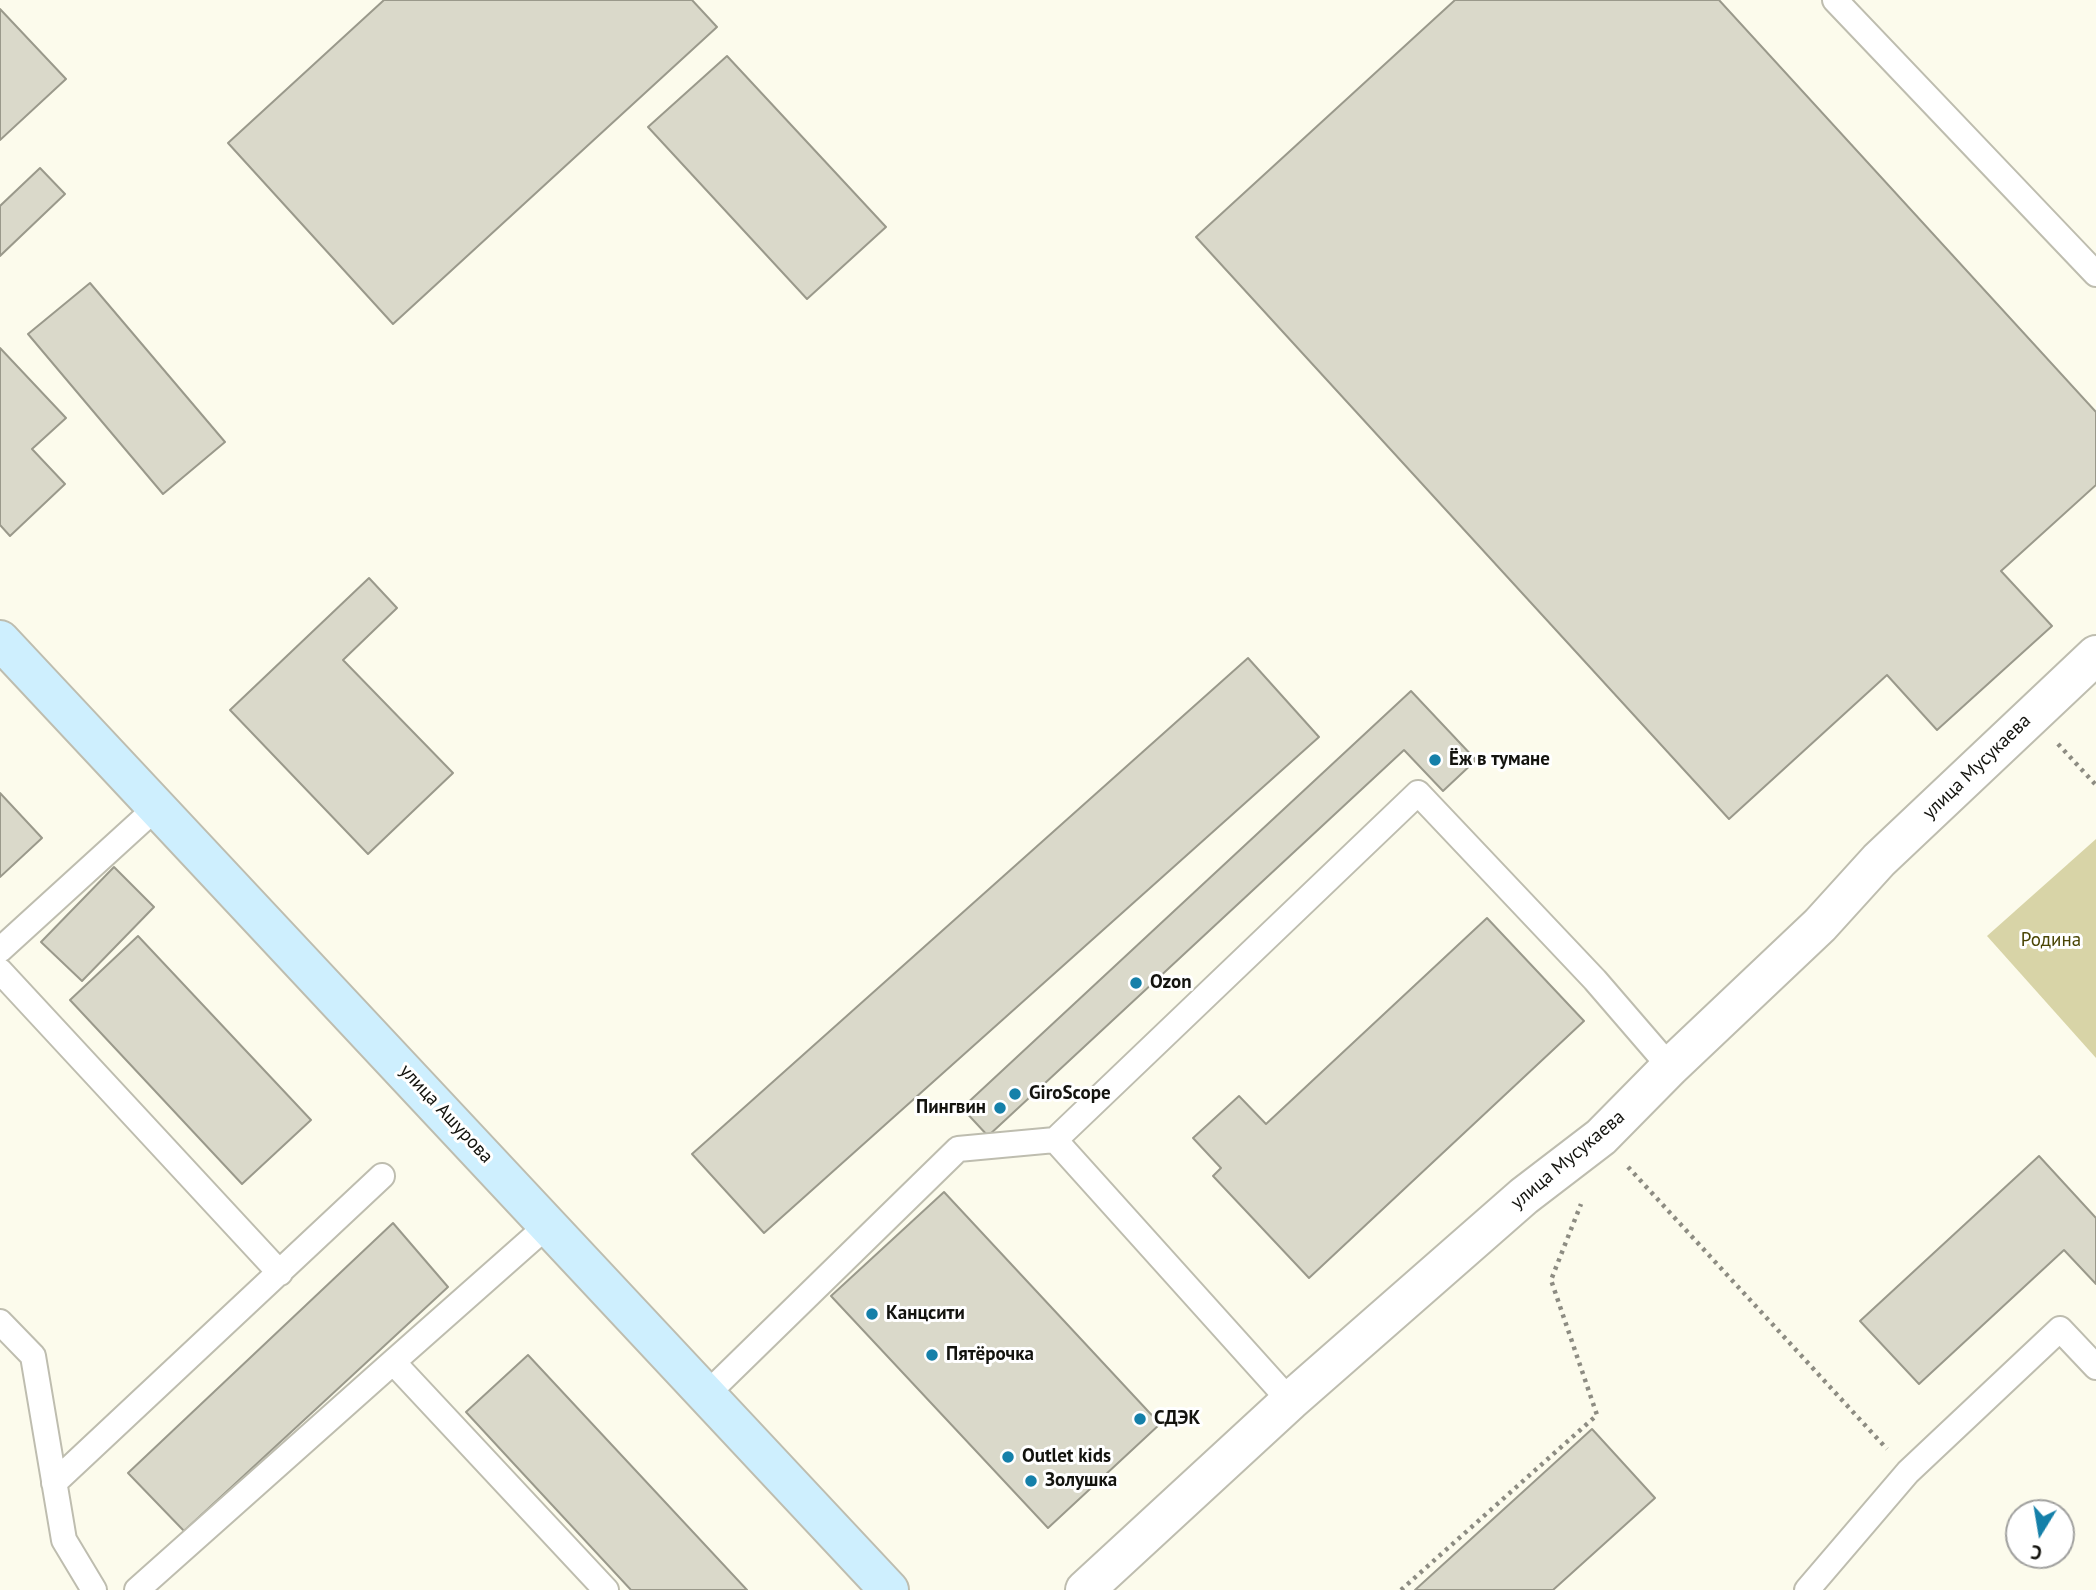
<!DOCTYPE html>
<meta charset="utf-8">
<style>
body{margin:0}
#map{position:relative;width:2096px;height:1590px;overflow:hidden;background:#fcfbec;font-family:"PT Sans",sans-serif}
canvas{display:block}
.north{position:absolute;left:2005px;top:1499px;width:70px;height:70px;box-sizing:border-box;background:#fff;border:2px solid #a1a19f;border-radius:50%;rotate:191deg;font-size:19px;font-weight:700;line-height:28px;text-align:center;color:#13130e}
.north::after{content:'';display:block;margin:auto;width:24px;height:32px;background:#1580a9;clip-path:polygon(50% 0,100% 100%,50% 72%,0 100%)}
</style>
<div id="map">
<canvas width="2096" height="1590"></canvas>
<div class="north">С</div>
</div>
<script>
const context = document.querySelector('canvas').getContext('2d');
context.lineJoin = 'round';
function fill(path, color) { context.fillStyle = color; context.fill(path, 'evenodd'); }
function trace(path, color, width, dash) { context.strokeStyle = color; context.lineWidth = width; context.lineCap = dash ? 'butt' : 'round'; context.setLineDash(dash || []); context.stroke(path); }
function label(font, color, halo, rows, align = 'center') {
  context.font = font + ' "PT Sans",sans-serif'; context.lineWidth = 6; context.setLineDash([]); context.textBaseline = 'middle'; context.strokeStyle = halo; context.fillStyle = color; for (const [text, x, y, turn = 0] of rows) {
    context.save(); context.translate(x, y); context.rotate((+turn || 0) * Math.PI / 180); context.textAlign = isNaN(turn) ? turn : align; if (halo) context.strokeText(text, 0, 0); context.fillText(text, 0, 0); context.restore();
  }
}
const green = new Path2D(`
 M2096,839V1058L1987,936Z`);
const building = new Path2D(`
 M384,0H692L717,27L393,324L228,143Z
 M1455,0H1719L2096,412V485L2001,571L2052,626L1937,730L1887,675L1729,819L1196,237Z
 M0,9L66,79L0,140Z
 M727,56L886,227L807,299L648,127Z
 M40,168L65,194L0,256V206Z
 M90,283L225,442L163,494L28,334Z
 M0,348L66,418L32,449L65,484L10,536L0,525Z
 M369,578L397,608L343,660L453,773L368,854L230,710Z
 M1248,658L1319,737L764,1233L692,1154Z
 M1411,691L1476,760L1443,791L1404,750L988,1136L962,1108Z
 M0,793L42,838L0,877Z
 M114,867L154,907L82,981L41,942Z
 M1487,918L1584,1021L1309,1278L1213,1176L1221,1168L1193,1138L1239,1096L1266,1124Z
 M138,936L311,1120L242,1184L70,1000Z
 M2039,1156L2096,1218V1284L2064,1250L1919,1384L1860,1321Z
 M944,1192L1160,1424L1048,1528L831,1296Z
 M393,1223L448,1287L184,1531L128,1473Z
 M528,1355L747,1590H631L515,1465L466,1412Z
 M1592,1429L1655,1498L1553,1590H1415Z`);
const path = new Path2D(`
 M2058,744L2096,785
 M1628,1167L1887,1449
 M1401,1590L1597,1415L1551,1280L1581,1204`);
const lane = new Path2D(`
 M1835,0L2096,274
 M0,950L158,806
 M0,971L280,1273
 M1055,1140L1290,1401
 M0,1322L33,1356L64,1540L94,1590
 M393,1362L549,1224
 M707,1394L958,1149L1055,1140L1418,793L1595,980L1670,1067
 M54,1483L382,1176
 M137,1590L393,1362L606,1590
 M1807,1590L1908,1472L2060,1329L2096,1367`);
const street = new Path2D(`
 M1085,1590L1290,1401L1524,1196L1601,1137L1670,1067L1820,925L1879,860L2096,655`);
const secondary = new Path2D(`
 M0,640L889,1590`);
const markers = [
 [1435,760,7,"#1580a9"],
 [1136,983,7,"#1580a9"],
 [1015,1094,7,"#1580a9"],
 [1000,1108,7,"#1580a9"],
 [872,1314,7,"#1580a9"],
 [932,1355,7,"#1580a9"],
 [1140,1419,7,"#1580a9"],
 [1008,1457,7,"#1580a9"],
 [1031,1481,7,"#1580a9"]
];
const poiNames = [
 ["Ёж в тумане",1449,760],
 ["Ozon",1150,983],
 ["GiroScope",1029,1094],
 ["Пингвин",986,1108,"right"],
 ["Канцсити",886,1314],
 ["Пятёрочка",946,1355],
 ["СДЭК",1154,1419],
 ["Outlet kids",1022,1457],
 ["Золушка",1045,1481]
];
const streetNames = [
 ["улица Мусукаева",1977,767,-44],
 ["улица Ашурова",446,1114,47],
 ["улица Мусукаева",1568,1160,-40]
];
const parkNames = [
 ["Родина",2051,941]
];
fill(green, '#d8d4a7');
fill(building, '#dad9ca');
trace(building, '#9a998b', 2);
trace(lane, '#bebdaf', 28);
trace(street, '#bebdaf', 42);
trace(secondary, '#bebdaf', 42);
trace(path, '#8d8c82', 4.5, [3.5, 5]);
trace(lane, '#fff', 24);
trace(street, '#fff', 38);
trace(secondary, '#ceeffe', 38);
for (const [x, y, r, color] of markers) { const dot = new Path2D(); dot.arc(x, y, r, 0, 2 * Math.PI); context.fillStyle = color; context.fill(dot); trace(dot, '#fff', 2.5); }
label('bold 19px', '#13130e', '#fff', poiNames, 'left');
label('19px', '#13130e', '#fff', streetNames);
label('19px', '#494404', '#fff', parkNames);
</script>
